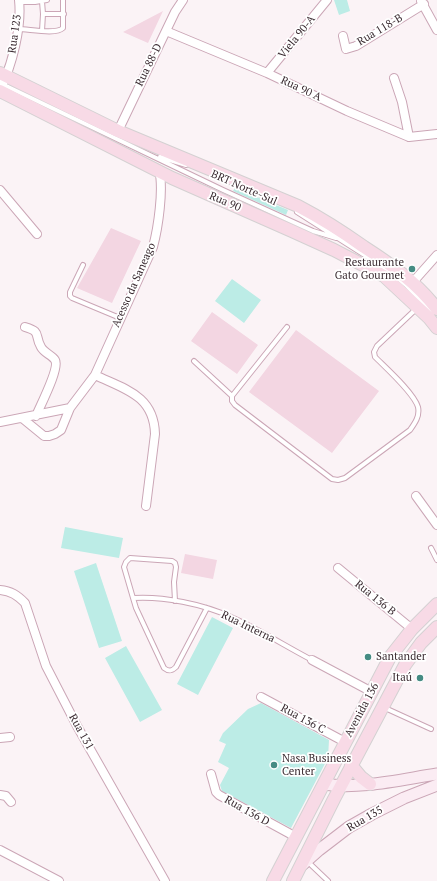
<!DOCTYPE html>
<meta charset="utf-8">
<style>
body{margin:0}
canvas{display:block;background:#fbf3f6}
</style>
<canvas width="437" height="881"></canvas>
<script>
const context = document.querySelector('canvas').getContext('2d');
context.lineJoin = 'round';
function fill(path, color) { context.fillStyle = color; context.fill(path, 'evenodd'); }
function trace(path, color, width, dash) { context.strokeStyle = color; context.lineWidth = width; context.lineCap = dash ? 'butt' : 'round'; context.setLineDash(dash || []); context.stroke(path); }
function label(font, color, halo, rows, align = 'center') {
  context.font = font + ' "PT Serif",serif'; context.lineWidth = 3.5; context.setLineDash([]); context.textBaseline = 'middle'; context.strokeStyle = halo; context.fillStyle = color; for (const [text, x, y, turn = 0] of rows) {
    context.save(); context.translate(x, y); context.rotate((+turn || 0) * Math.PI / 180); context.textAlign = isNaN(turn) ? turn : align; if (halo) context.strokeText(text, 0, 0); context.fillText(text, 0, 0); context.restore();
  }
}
const green = new Path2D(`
 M163,11L148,43L123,32Z
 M111,228L141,241L112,303L77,288Z
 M212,312L258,345L237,374L191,341Z
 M296,330L379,391L332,453L249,392Z
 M185,554L217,560L213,579L181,573Z`);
const building = new Path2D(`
 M334,0H347L350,11L339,15Z
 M235,188L288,210L286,215L233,191Z
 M232,279L261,300L244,323L215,301Z
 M65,527L123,538L119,558L61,548Z
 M96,563L122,641L99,648L74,571Z
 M212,617L233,628L198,695L177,684Z
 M126,646L162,710L140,722L105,658Z
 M261,703L329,740L328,758L291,828L222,791L220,785L229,768L218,762L226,744L219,741L223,733L248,709Z`);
const service = new Path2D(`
 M42,1L43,14L42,31
 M19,2H35L47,0
 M43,14H64
 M18,29C29,29 56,35 63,28V0
 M2,84L223,190L313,231L336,238
 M160,157L186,165
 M297,212L388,270L406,285L432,313
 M83,265L70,292V296L72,298L120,318
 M194,361L232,396V401L235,405L332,479L338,480L345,478L410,430C415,423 420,416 418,407C414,393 386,368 375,357L374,352L377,346L415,310
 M232,396L287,327
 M431,548L437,560
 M133,598L124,567L126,562L130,558L172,561L175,563L176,567L174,582L175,601
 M207,608L176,667C172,671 169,672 164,668L136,608L133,598C163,596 203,604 231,617C259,629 285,646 312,660
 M385,708L431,729
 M307,861L328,881`);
const minor = new Path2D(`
 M421,1L437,30
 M166,31L267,73L347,111L409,137L437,134
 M343,36L346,49L356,46L424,4
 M267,73L327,0
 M394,78L402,102L409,137
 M0,90C12,65 22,28 19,0
 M118,131L175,12L183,0
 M0,190L37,234
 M413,282L437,255
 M25,327C42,332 34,335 41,347C44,353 52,355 55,360C60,368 40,406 36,416
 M95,375C124,389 154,395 155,434L146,506
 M22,418L44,436H49L55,434L61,430L70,408L95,375L153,247C158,228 164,189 159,170
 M0,422L70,408
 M416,496L437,525
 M338,568L412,629
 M0,590C11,591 17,595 25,603L46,666L77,726L165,881
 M312,660L372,692
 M261,697L345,742
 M0,738L10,737
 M211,774L216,792L219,795L296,837
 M0,795L6,796L11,802
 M0,850L59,881`);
const secondary = new Path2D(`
 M324,784C358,790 403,779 437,774
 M301,866L319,850L349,827L372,814L404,798L437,785`);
const primary = new Path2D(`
 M0,73L118,131L298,206C321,218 343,232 364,247C392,265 417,283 437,309
 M0,91L172,178L292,231L334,250L384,276L429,318L437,328
 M351,765L361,777L370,784
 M273,881L390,657L412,629L437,604
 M293,881L334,799L405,665L421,643L437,627`);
const markers = [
 [412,269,4,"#458b83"],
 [368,657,4,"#458b83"],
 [420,678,4,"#458b83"],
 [274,765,4,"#458b83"]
];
const streetNames = [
 ["Rua 118-B",380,30,-31],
 ["Rua 123",15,34,-82],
 ["Viela 90-A",297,37,-51],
 ["Rua 88-D",149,65,-64],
 ["Rua 90 A",301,89,25],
 ["BRT Norte-Sul",244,188,24],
 ["Rua 90",225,202,23],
 ["Acesso da Saneago",134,285,-66],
 ["Rua 136 B",375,598,39],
 ["Rua Interna",248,627,26],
 ["Avenida 136",362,710,-62],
 ["Rua 136 C",303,719,28],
 ["Rua 131",81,732,61],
 ["Rua 136 D",247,811,29],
 ["Rua 135",365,819,-30]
];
const poiNames = [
 ["Restaurante",404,263],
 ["Gato Gourmet",404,276],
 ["Santander",376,657,"left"],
 ["Itaú",412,678],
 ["Nasa Business",282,759,"left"],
 ["Center",282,772,"left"]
];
fill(green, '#f3d6e2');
fill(building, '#bcece6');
trace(service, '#cba6b6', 6);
trace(minor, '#cba6b6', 10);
trace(secondary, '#cba6b6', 13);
trace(primary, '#d4d1d2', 14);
trace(service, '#fff', 4);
trace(minor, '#fff', 8);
trace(secondary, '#fbecf3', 11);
trace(primary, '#f8dae6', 12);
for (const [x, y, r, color] of markers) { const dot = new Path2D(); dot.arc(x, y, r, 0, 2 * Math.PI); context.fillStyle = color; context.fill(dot); trace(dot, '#fff', 1.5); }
label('11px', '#3b2c32', '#fff', streetNames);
label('11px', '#3b2c32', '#fff', poiNames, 'right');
</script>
